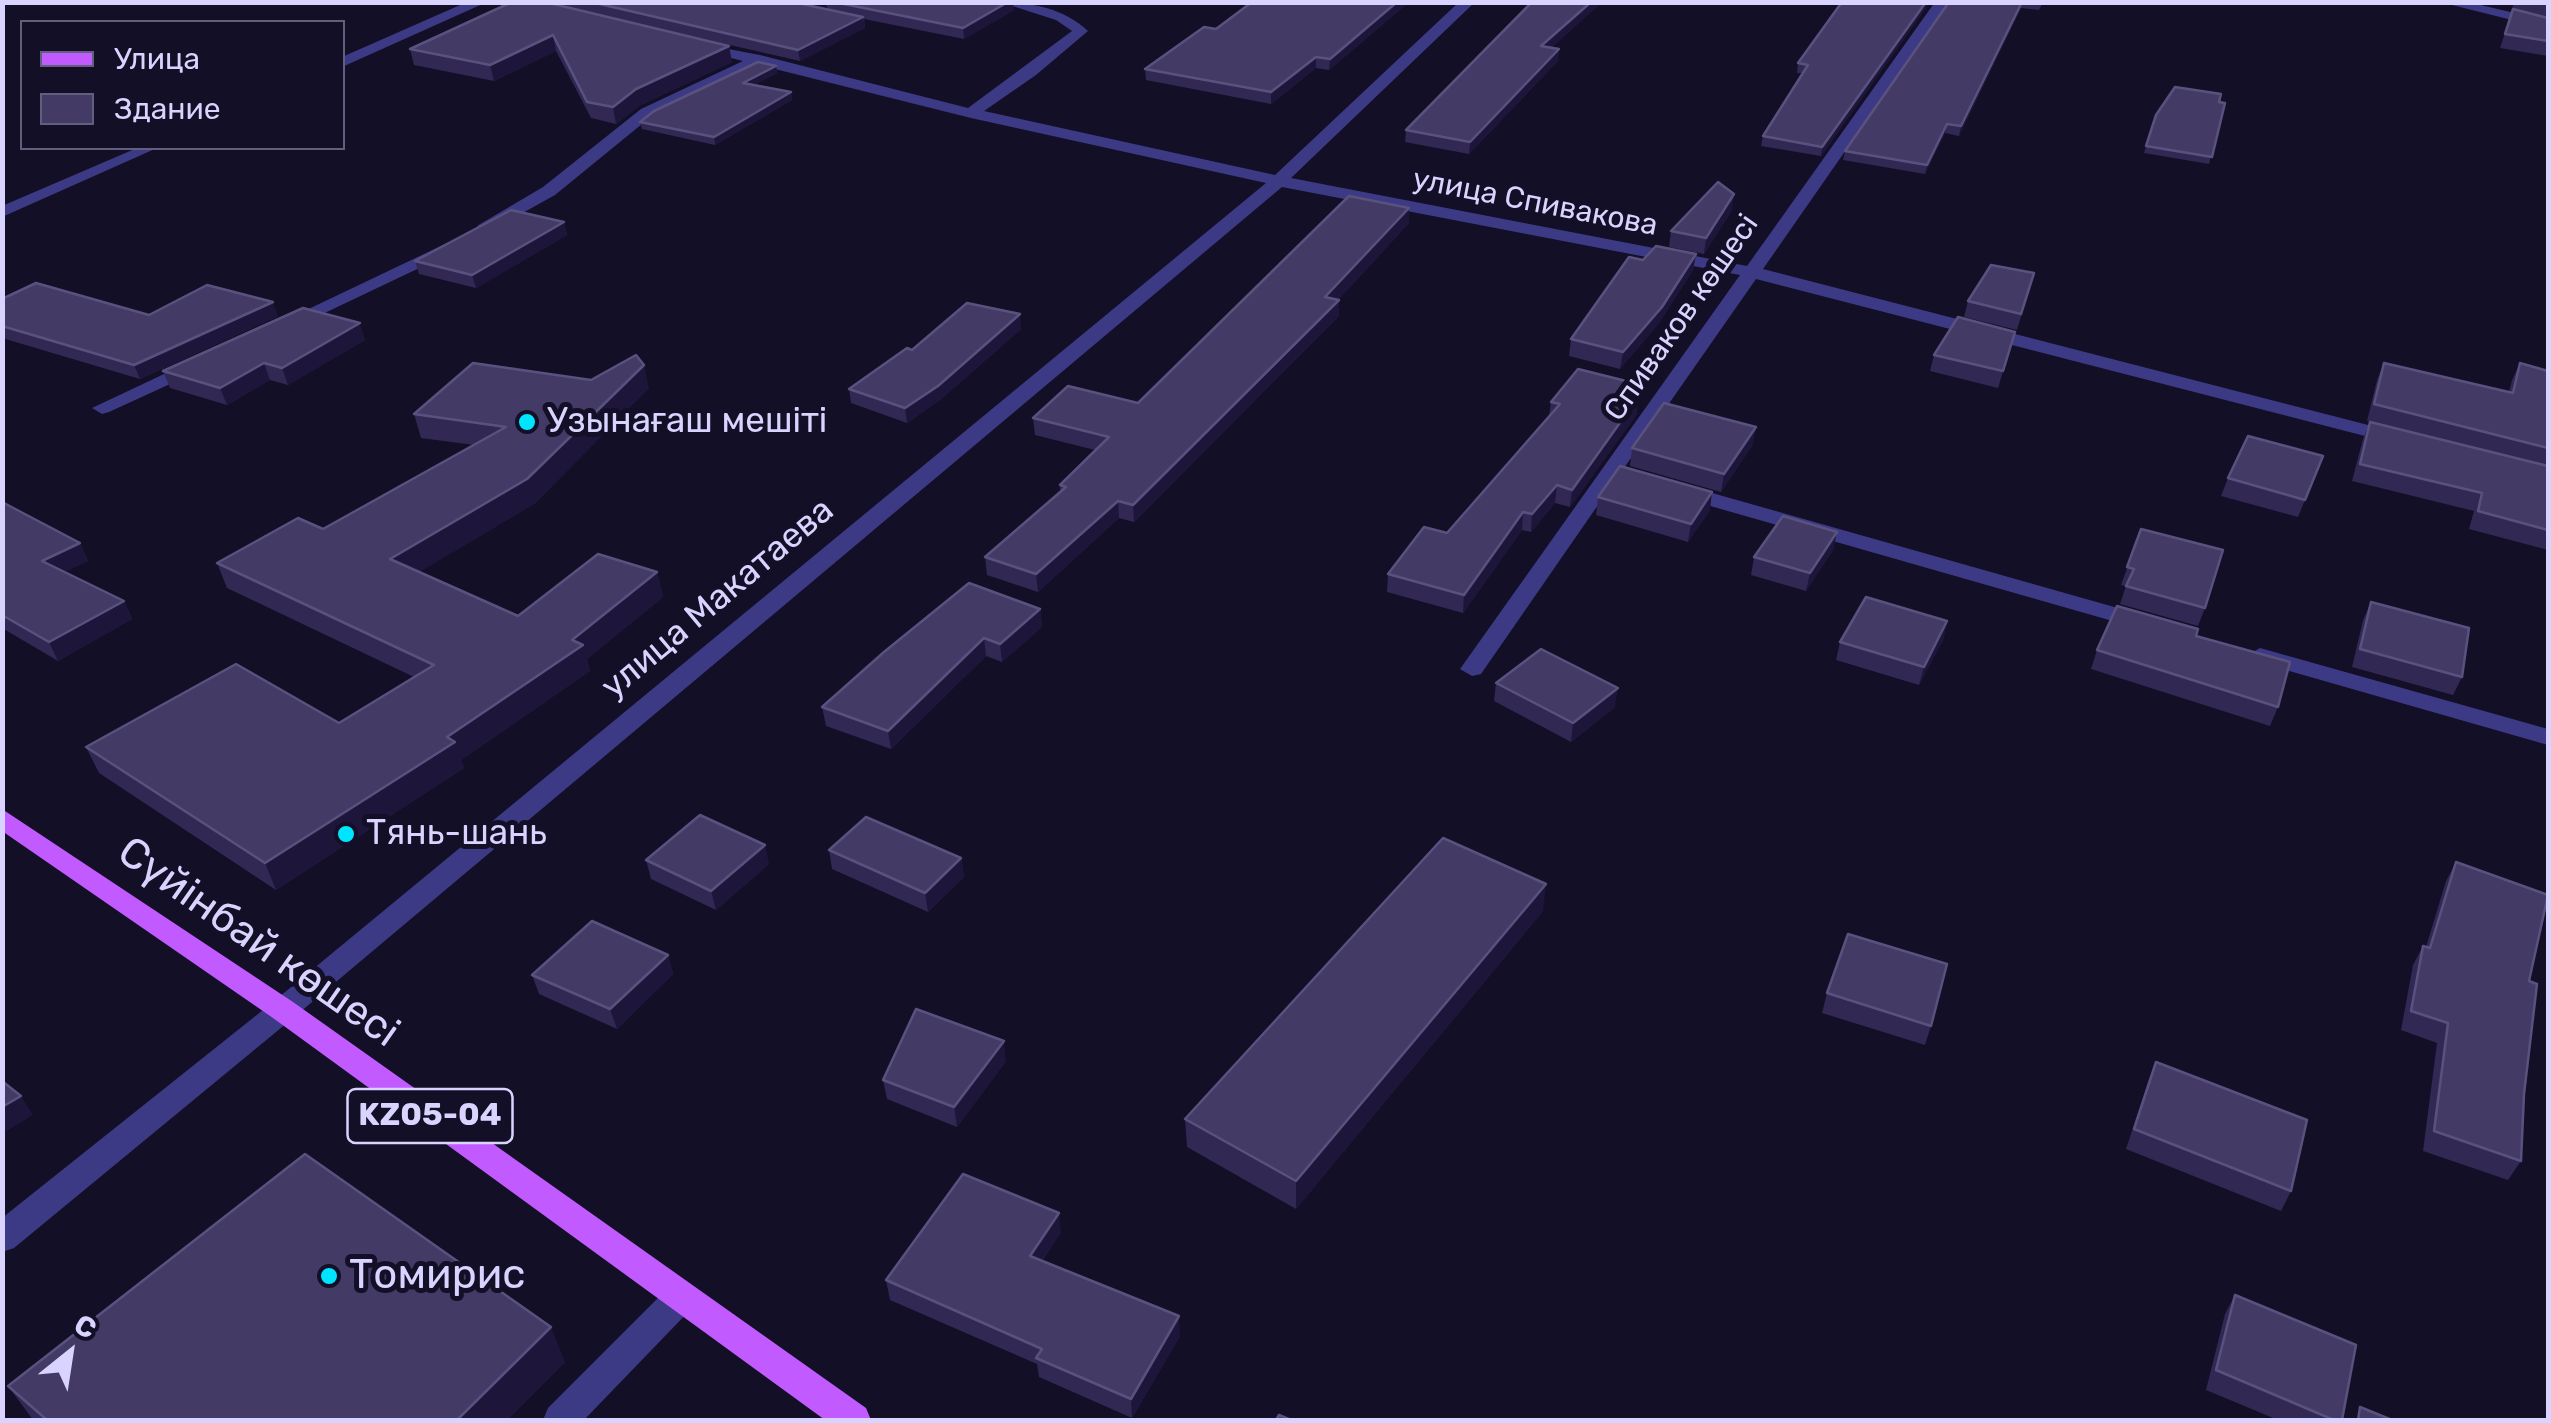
<!DOCTYPE html>
<meta charset="utf-8">
<style>
body{margin:0}
#map{position:relative;width:2551px;height:1423px;overflow:hidden;background:#130f26;font-family:Rubik,sans-serif}
canvas{display:block}
.frame{position:absolute;inset:0;border:5px solid #d9d4ff;pointer-events:none}
.legend{position:absolute;left:20px;top:20px;width:325px;height:130px;box-sizing:border-box;background:#130f26;border:2px solid #625e7d;margin:0;padding:12px 18px;list-style:none;font-size:30px;color:#d9d4ff}
.legend li{display:flex;align-items:center;gap:20px;height:50px}
.legend b{width:50px;border:2px solid #625e7d}
.north{position:absolute;left:20px;top:1303px;width:100px;height:100px;-webkit-text-stroke:8px #130f26;paint-order:stroke;rotate:30deg;font-size:28px;font-weight:700;line-height:40px;text-align:center;color:#d9d4ff}
.north::after{content:'';display:block;margin:auto;width:35px;height:45px;background:#d9d4ff;clip-path:polygon(50% 0,100% 100%,50% 72%,0 100%)}
</style>
<div id="map">
<canvas width="2551" height="1423"></canvas>
<div class="frame"></div>
<ul class="legend">
<li><b style="height:12px;background:#c25bff"></b>Улица</li>
<li><b style="height:28px;background:#433a66"></b>Здание</li>
</ul>
<div class="north">С</div>
</div>
<script>
const context = document.querySelector('canvas').getContext('2d');
context.lineJoin = 'round';
function fill(path, color) { context.fillStyle = color; context.fill(path, 'evenodd'); }
function trace(path, color, width, dash) { context.strokeStyle = color; context.lineWidth = width; context.lineCap = dash ? 'butt' : 'round'; context.setLineDash(dash || []); context.stroke(path); }
function label(font, color, halo, rows, align = 'center') {
  context.font = font + ' Rubik,sans-serif'; context.lineWidth = 10; context.setLineDash([]); context.textBaseline = 'middle'; context.strokeStyle = halo; context.fillStyle = color; for (const [text, x, y, turn = 0] of rows) {
    context.save(); context.translate(x, y); context.rotate((+turn || 0) * Math.PI / 180); context.textAlign = isNaN(turn) ? turn : align; if (halo) context.strokeText(text, 0, 0); context.fillText(text, 0, 0); context.restore();
  }
}
const lane = new Path2D(`
 M681,1282L693,1287L698,1297L693,1307L584,1420H543L548,1408L669,1287Z`);
const street = new Path2D(`
 M467,2H487L342,67V57Z
 M1000,2C1032,2 1065,9 1088,31L1036,75L984,111L1275,175L1459,2H1475L1291,178L1747,266L1935,2H1949L1763,269L2403,434L2406,438L2396,444L1756,279L1624,468L2153,618L2157,623L2153,628H2137L1616,479L1481,674L1472,676L1460,669L1740,275L1282,187L293,1018L14,1248L2,1252V1218L273,1002L1266,183L971,118L759,65L653,115L555,195L492,230L477,226L543,187L641,109L743,61L691,48V42L760,55L968,108L1072,31L1056,20Z
 M2440,2H2468L2548,21V29Z
 M137,148H157L2,217V206Z
 M447,243L453,244V252L291,329L284,331L275,325Z
 M198,358L208,364L205,368L109,412L102,414L92,408Z
 M2260,648L2548,729V745L2251,660L2248,655Z`);
const primary = new Path2D(`
 M2,809L293,1002L866,1408L871,1420H825L273,1018L2,831Z`);
const wall = new Path2D(`
 M547,2H793L827,9L826,2H1013L1014,10L964,39L864,19L865,28L800,61L551,4L732,62L639,106L616,124L591,118L556,51L494,81L414,65L410,49Z
 M1252,2H1409L1329,70L1316,68L1271,104L1146,80L1145,69L1216,29Z
 M1602,2L1551,48L1559,49L1558,61L1469,154L1405,142L1406,130Z
 M1842,2H1930L1821,156L1761,146L1763,136L1802,73H1797L1798,63Z
 M1949,2H2043L2039,10L2021,8L1959,136L1945,133L1925,174L1843,160L1845,151Z
 M2514,2H2548V17L2512,9Z
 M2513,9L2548,18V56L2500,48Z
 M776,66L777,73L754,85L791,92L792,100L715,145L642,129L640,122Z
 M2219,102L2225,103L2209,164L2144,153L2156,115Z
 M1732,210L1704,254L1669,247L1671,231Z
 M564,222L567,235L476,288L419,274L415,261Z
 M1409,223L1338,300H1339V316L1134,522L1119,518L1038,592L987,575L985,557L1060,492V485L1095,450L1035,435L1033,418L1138,403Z
 M1696,254L1693,270L1659,323L1620,369L1569,356L1571,339L1643,260Z
 M2034,273L2017,330L1964,317L1968,301Z
 M2,299L149,315L278,316L140,379L2,338Z
 M1021,329L940,400L907,423L851,403L849,389L912,350Z
 M2015,332L1998,388L1930,371L1934,355Z
 M365,340L288,385L270,380L227,405L170,388L163,371Z
 M2384,363L2509,392L2512,380L2520,363L2548,371V550L2469,529L2474,511L2352,481L2363,439L2370,422L2435,438L2367,421L2377,380Z
 M649,388L534,504L419,572L518,616L657,572L663,597L587,659L590,671L461,760L464,768L276,890L99,773L86,747L339,723L414,677L227,588L217,563L323,529L474,445L421,438L414,414Z
 M1636,396L1637,414L1570,507L1555,503L1531,532L1522,530L1463,613L1387,592L1388,574L1447,533L1549,416L1551,402Z
 M1753,444L1721,492L1630,466L1632,448Z
 M2323,456L2298,517L2221,496L2228,478Z
 M1598,497L1710,510L1688,542L1596,515Z
 M2,502L80,543L88,561L64,572L124,601L132,619L58,661L2,628Z
 M2141,529L2205,608L2198,626L2120,604L2126,586L2121,585Z
 M1837,532L1833,550L1806,591L1751,575L1754,557Z
 M2371,602L2462,677L2453,695L2352,667L2363,620Z
 M1040,609L1042,627L1002,662L986,656L891,749L826,726L822,707Z
 M1947,621L1943,640L1919,685L1836,660L1840,642Z
 M2097,650L2278,707L2270,726L2091,669Z
 M1496,683L1615,707L1571,742L1494,701Z
 M829,850L961,858L964,877L928,912L832,869Z
 M646,860L769,864L716,910L651,879Z
 M2456,862L2529,981L2521,1161L2508,1180L2423,1151L2437,1043L2401,1030L2413,965L2423,946L2426,947L2446,881Z
 M1543,911L1296,1209L1187,1147L1185,1119Z
 M668,955L673,974L617,1029L539,994L532,975Z
 M1827,993L1931,1026L1925,1045L1822,1013Z
 M1006,1061L957,1127L887,1099L883,1080Z
 M2156,1062L2291,1191L2281,1211L2126,1149L2148,1082Z
 M1061,1232L1042,1261L1180,1336L1132,1418L1039,1377L1037,1364L890,1300L886,1280Z
 M2235,1295L2342,1420H2278L2206,1390L2225,1314Z
 M565,1362L507,1420H33L8,1386Z`);
const shadedWall = new Path2D(`
 M1008,2H1013L1014,10L964,39L963,28Z
 M1397,2H1409L1329,70L1330,59Z
 M1591,2H1602L1540,58L1541,46Z
 M1926,2H1930L1821,156L1822,147Z
 M2022,2L2021,8L1959,136L1961,126Z
 M863,17L865,28L800,61L798,50Z
 M553,35L556,51L494,81L490,65Z
 M729,46L732,62L639,106L616,124L613,107L636,89Z
 M1559,49L1558,61L1469,154L1470,142Z
 M1316,57V68L1271,104V92Z
 M776,66L777,73L744,90L743,83Z
 M791,92L792,100L715,145L714,137Z
 M1947,124L1945,133L1925,174L1927,165Z
 M1734,194L1732,210L1704,254L1706,238Z
 M1409,208V223L1325,314V297Z
 M564,222L567,235L476,288L472,275Z
 M1696,254L1693,270L1659,323L1620,369L1623,352Z
 M1339,300V316L1134,522L1133,505Z
 M273,302L278,316L140,379L134,365Z
 M1020,314L1021,329L940,400L907,423L905,408Z
 M360,323L365,340L288,385L282,368Z
 M264,363L270,380L227,405L220,388Z
 M644,365L649,388L534,504L399,584L390,559Z
 M1639,396L1637,414L1570,507L1572,490Z
 M1756,427L1753,444L1721,492L1724,474Z
 M1557,485L1555,503L1531,532L1532,514Z
 M1712,492L1710,510L1688,542L1691,524Z
 M1118,501L1119,518L1038,592L1036,574Z
 M1523,512L1522,530L1463,613L1464,595Z
 M1837,532L1833,550L1806,591L1810,573Z
 M80,543L88,561L50,579L42,561Z
 M657,572L663,597L587,659L590,671L461,760L464,768L276,890L265,863L447,737Z
 M124,601L132,619L58,661L49,642Z
 M1040,609L1042,627L1002,662L1000,644Z
 M1947,621L1943,640L1919,685L1924,667Z
 M984,638L986,656L891,749L888,731Z
 M1618,688L1615,707L1571,742L1573,723Z
 M765,845L769,864L716,910L711,891Z
 M961,858L964,877L928,912L925,893Z
 M1546,884L1543,911L1296,1209V1181Z
 M668,955L673,974L617,1029L610,1009Z
 M1004,1041L1006,1061L957,1127L954,1107Z
 M21,1096L33,1115L2,1134V1107Z
 M1059,1213L1061,1232L1032,1275L1030,1256Z
 M1179,1316L1180,1336L1132,1418L1131,1399Z
 M551,1327L565,1362L507,1420H457Z`);
const building = new Path2D(`
 M512,2H545L729,46L636,89L613,107L587,102L553,35L490,65L410,49Z
 M591,2H793L863,17L798,50Z
 M834,2H1008L963,28Z
 M1252,2H1397L1330,59L1316,57L1271,92L1145,69L1204,27L1216,29Z
 M1532,2H1591L1541,46L1559,49L1470,142L1406,130Z
 M1842,2H1926L1822,147L1763,136L1808,65L1798,63Z
 M1949,2H2022L1961,126L1947,124L1927,165L1845,151Z
 M2513,9L2548,18V41L2505,34Z
 M758,62L776,66L743,83L791,92L714,137L640,122L654,111Z
 M2175,87L2221,94L2219,102L2225,103L2212,157L2146,146L2156,115Z
 M1718,182L1734,194L1706,238L1671,231Z
 M1349,196L1409,208L1325,297L1339,300L1133,505L1118,501L1036,574L985,557L1066,487L1060,485L1109,437L1033,418L1068,386L1138,403Z
 M511,210L564,222L472,275L415,261Z
 M1656,246L1696,254L1662,307L1623,352L1571,339L1629,257L1643,260Z
 M1991,265L2034,273L2021,314L1968,301Z
 M36,283L149,315L207,285L273,302L134,365L2,326V299Z
 M967,303L1020,314L938,386L905,408L849,389L907,348L912,350Z
 M303,308L360,323L282,368L264,363L220,388L163,371Z
 M1958,317L2015,332L2003,371L1934,355Z
 M636,355L644,365L527,479L390,559L518,616L598,554L657,572L572,640L583,645L447,737L455,742L265,863L86,747L236,664L339,723L434,665L217,563L298,518L323,529L506,427L414,414L473,363L591,380Z
 M2384,363L2513,393L2520,363L2548,371V448L2374,404Z
 M1578,369L1638,384L1630,394L1639,396L1572,490L1557,485L1532,514L1523,512L1464,595L1388,574L1424,527L1447,533L1560,404L1551,402Z
 M1664,403L1756,427L1724,474L1632,448Z
 M2370,422L2548,466V530L2478,511L2482,493L2360,464Z
 M2248,436L2323,456L2305,500L2228,478Z
 M1620,466L1712,492L1691,524L1598,497Z
 M2,502L80,543L42,561L124,601L49,642L2,615Z
 M1783,516L1837,532L1810,573L1754,557Z
 M2141,529L2223,550L2205,608L2126,586L2134,569L2127,567Z
 M969,583L1040,609L1000,644L984,638L888,731L822,707L884,652Z
 M1866,597L1947,621L1924,667L1840,642Z
 M2371,602L2469,628L2462,677L2360,649Z
 M2117,606L2198,629L2196,636L2290,662L2278,707L2097,650Z
 M1541,649L1618,688L1573,723L1496,683Z
 M700,815L765,845L711,891L646,860Z
 M866,817L961,858L925,893L829,850Z
 M1443,838L1546,884L1296,1181L1185,1119Z
 M2456,862L2548,895L2529,981L2537,984L2524,1094L2521,1161L2434,1131L2448,1023L2411,1011L2423,946L2430,948Z
 M592,921L668,955L610,1009L532,975Z
 M1848,934L1947,964L1931,1026L1827,993Z
 M916,1009L1004,1041L954,1107L883,1080Z
 M2156,1062L2307,1120L2291,1191L2134,1129Z
 M2,1081L21,1096L2,1107Z
 M305,1154L551,1327L457,1420H47L8,1386Z
 M963,1174L1059,1213L1030,1256L1179,1316L1131,1399L1036,1358L1042,1349L886,1280Z
 M2235,1295L2356,1345L2342,1420H2334L2216,1370Z
 M2360,1407L2392,1420H2358Z
 M1279,1415L1291,1420H1276Z`);
const markers = [
 [527,422,10,"#00e5ff"],
 [346,834,10,"#00e5ff"],
 [329,1276,10,"#00e5ff"]
];
const farStreetnames = [
 ["улица Спивакова",1535,203,11],
 ["Спиваков көшесі",1682,318,-55]
];
const shields = [
 [430,1116,165]
];
const shieldNames = [
 ["KZ05-04",430,1116]
];
const poiNames = [
 ["Узынағаш мешіті",547,422],
 ["Тянь-шань",366,834]
];
const streetNames = [
 ["улица Макатаева",718,599,-40]
];
const nearStreetnames = [
 ["Сүйінбай көшесі",258,943,35]
];
const nearPoinames = [
 ["Томирис",349,1276]
];
fill(lane, '#3d3a85');
fill(street, '#3d3a85');
fill(primary, '#c25bff');
fill(wall, '#312854');
fill(shadedWall, '#1d163a');
fill(building, '#433a66');
trace(building, '#5a527e', 2.5);
for (const [x, y, r, color] of markers) { const dot = new Path2D(); dot.arc(x, y, r, 0, 2 * Math.PI); context.fillStyle = color; context.fill(dot); trace(dot, '#130f26', 4); }
label('30px', '#d9d4ff', '#130f26', farStreetnames);
for (const [x, y, w] of shields) { const box = new Path2D(); box.roundRect(x - w / 2, y - 27, w, 54, 8); context.fillStyle = '#130f26'; context.fill(box); trace(box, '#d9d4ff', 2.5); }
label('bold 32px', '#d9d4ff', null, shieldNames);
label('35px', '#d9d4ff', '#130f26', poiNames, 'left');
label('35px', '#d9d4ff', '#130f26', streetNames);
label('42px', '#d9d4ff', '#130f26', nearStreetnames);
label('42px', '#d9d4ff', '#130f26', nearPoinames, 'left');
</script>
